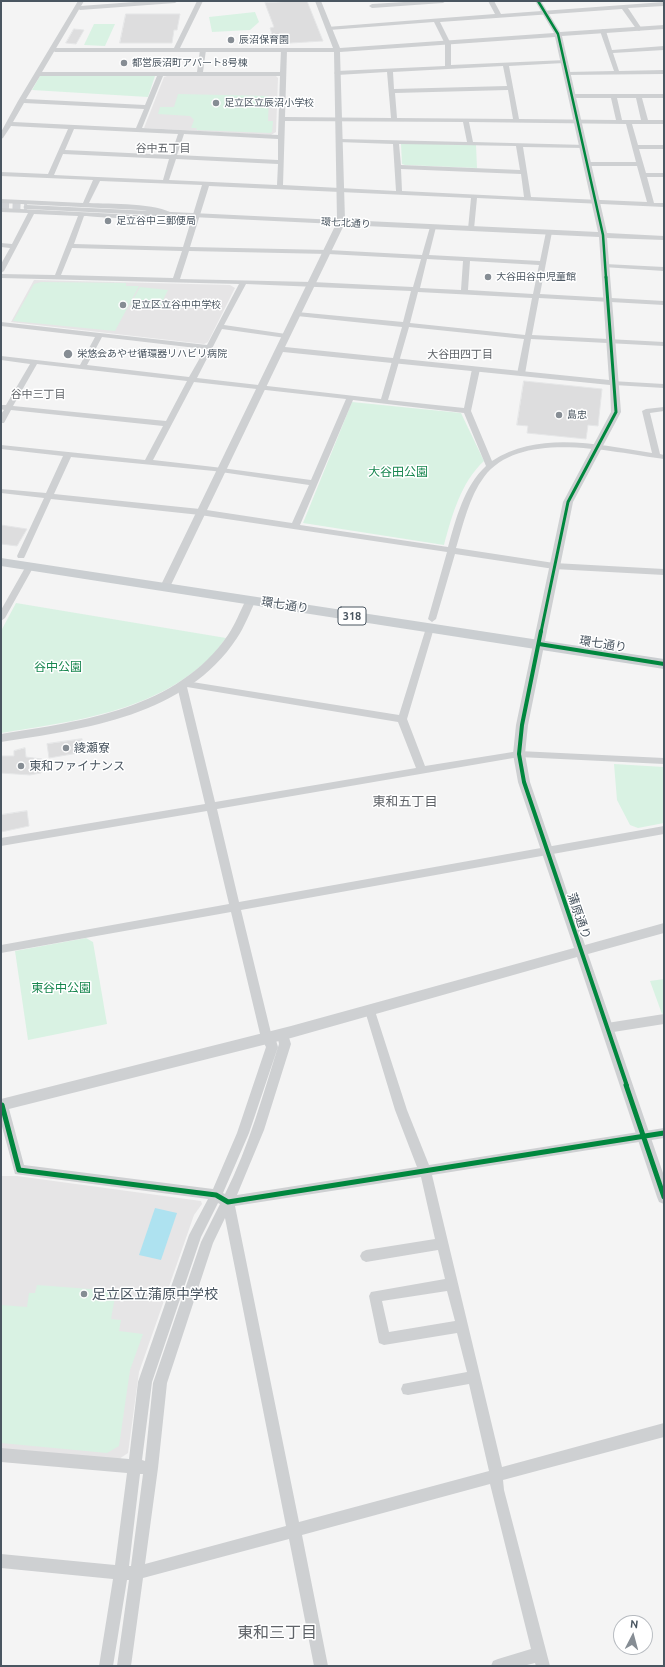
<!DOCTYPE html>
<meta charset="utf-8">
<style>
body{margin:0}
#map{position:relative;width:665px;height:1667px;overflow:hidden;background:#f4f4f4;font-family:Ubuntu,sans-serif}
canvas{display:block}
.frame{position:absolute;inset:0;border:2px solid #4a5661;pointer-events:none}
.north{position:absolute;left:613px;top:1615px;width:40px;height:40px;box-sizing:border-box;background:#fff;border:1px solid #b7bbc0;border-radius:50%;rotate:6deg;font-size:11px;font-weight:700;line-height:16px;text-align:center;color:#4a5661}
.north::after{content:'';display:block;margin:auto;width:14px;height:18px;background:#868d94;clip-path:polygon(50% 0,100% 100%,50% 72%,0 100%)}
</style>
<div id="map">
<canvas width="665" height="1667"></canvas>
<div class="frame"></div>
<div class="north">N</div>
</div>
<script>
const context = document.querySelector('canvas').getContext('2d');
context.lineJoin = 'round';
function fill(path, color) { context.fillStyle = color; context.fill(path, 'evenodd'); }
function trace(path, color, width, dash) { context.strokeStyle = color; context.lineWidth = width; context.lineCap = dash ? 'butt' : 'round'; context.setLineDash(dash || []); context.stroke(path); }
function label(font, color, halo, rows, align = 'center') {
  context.font = font + ' Ubuntu,"Noto Sans JP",sans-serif'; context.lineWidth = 3; context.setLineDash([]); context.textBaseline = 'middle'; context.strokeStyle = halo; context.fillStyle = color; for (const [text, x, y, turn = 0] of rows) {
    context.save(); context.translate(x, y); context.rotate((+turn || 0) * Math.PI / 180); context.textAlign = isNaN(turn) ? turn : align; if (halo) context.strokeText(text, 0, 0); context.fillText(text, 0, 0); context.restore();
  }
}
const education = new Path2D(`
 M167,76H276L278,78L276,132L271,135L144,128L164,77Z
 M34,280L230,285L235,288L208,342L204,344L11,322Z
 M1,1176H17L201,1201L202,1204L194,1215L139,1372L128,1453L116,1461L1,1449Z`);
const green = new Path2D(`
 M255,12L259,22L250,30L212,32L209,17Z
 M94,24H115L105,46L84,45Z
 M40,76H155L148,97L32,90Z
 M178,94L269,96L268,121H273L272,132L270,133L196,130L197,128H191L194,120L190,116L158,114L160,107H174Z
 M402,143L476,145L477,168L405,165L402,164L401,144Z
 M41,282L126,283V286H139L115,331L13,321L34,284Z
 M140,287L168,290L159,308L130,305Z
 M352,402L461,413L484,461C461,482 452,515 444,545L303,523Z
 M16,603L226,638C221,644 216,652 211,657C154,712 75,721 1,733V631Z
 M614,764L664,767V823L638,828L630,825L617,800Z
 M86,938L93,942L107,1024L28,1040L15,951Z
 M664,979V1013L662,1014L650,981Z
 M37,1285L116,1291L111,1319L121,1320L119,1331L143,1334L130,1370L119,1446L107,1453L1,1443V1305L27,1307L29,1293H35Z`);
const water = new Path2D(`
 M155,1208L177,1213L161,1260L139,1255Z`);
const building = new Path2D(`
 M296,1H307L323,41L275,44L270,28L274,27L265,3Z
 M126,14H180L177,30H174L172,43H120Z
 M74,29L84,30L76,44L66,43Z
 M524,381L602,389L598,426L588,425L586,439L527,433L528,426L517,425Z
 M1,525L27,529L17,546L1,544Z
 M82,739L84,752L49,758L47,744Z
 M25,748L26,757L42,759L41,773L30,775L1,773V756H14V751Z
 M27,811L29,826L1,832V815Z`);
const tertiaryTunnel = new Path2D(`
 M1,206L27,207`);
const minor = new Path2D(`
 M78,1H84L42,72H197L200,50L203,48L206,50L203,72H280L281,50L284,48L287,50L285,117L391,118L387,72L337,75L334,73L337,71L445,66V44L434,22L329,30L327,29V27L495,14L488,1H494L501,14L664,2V6L628,8L642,29L639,31L637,30L622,9L440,22L451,44V65L566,60L567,61L564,63L509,66L519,119L616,120L611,98H572L569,96L572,94H664V98H642L648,120H664V124H632L638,145H664V149H639L646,173H664V177H647L654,203H664V207L477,198L474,229L471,231L468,229L471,198L209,186L190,247L328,250L422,255L430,227L433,225L436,227L429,255L540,261L546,232L549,230L552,232L540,294L664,301V305L539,298L532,335L664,342V346L531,339L525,374L521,376L517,374L524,339L409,327L388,400L464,408L472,369L476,367H479L480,369L471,411L492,461C540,430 600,445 652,453L642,411L646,409L664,407V411L650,413L660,454L664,455V459C614,453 521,428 484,477C469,497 463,525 456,548L554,563L664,569V575L554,569L455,554L436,619L432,622L428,619L447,552L200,515L51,499L25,556L24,558H18L17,556L44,498L1,493V489L46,493L63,456L1,449V445L145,460L163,426L11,410L4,423H1V414L4,410L1,409V405H6L30,364L1,360V356L80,365L95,337L1,326V322L207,345L239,284L1,278V274L55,275L78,216L34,214L4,271L1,273V264L10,248L1,247V243L12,244L28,213L1,212V208L137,215L160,213L141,210L1,203V199L83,203L93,180L1,176V172L48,174L68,129L11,126L3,138L1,139V132L18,101ZM503,66L507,86L394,89L393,72ZM40,76H157L145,105L26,99ZM163,76H280L278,135L142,128ZM508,90L513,119L397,118L395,93ZM617,98H636L641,120H622ZM24,103L144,109L136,128L13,122ZM285,121L463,122L467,142L340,139L338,140V142L393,144L396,191L283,185ZM469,122L626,124L636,162H587L584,164L587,166H637L647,202L531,197L523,147L584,148L586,147V145L473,142ZM74,129L178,134L171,155L65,150ZM184,134L278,139V160L177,155ZM399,144L516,146L520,170L401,165ZM63,154L169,159L163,180L54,175ZM176,159L278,164L277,185L169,180ZM401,169L521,174L524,197L402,191ZM100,181L202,185L183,247L74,244L84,216C103,217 161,223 173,214C159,203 109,204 89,203ZM72,248L182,251L173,278L61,275ZM189,251L328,254L421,259L413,287L312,282L180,279ZM427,259L463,261L461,290L420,288ZM470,261L539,265L533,294L468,290ZM246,284L411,291L403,322L297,312L293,314L297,316L402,327L381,399L197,378L222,329L286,338L290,336L286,334L224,325ZM418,292L532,298L525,335L410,323ZM102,337L205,349L189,377L87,365ZM37,364L187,381L166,421L13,406ZM194,382L346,399L311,480L214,467L153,460ZM353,400L464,413L486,466C464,486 456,519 448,547L300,525ZM71,457L214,471L309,485L292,523L200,509L54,494Z
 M197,1H203L179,50L174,51L173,50Z
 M420,1H446L443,3L372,8L369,6L372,4Z
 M603,29L606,31L612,50L664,46V50L613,53L619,71L664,70V74L565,75V73L567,72L614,71L600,31Z
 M605,264L664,267V271L603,267L602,266Z
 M611,381L664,384V388L614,385H611Z
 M30,563L34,566L5,618L1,621V610L26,566Z
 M430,625L434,628L407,719L425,766L519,751L664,758V764L519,757L217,809L239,902L664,826V834L241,910L271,1033L275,1037L278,1047L249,1133L223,1193L225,1194C249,1147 263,1094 279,1044L277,1034L279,1031L283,1029L287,1031L291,1044L264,1130L237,1195L417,1167L395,1110L365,1011L366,1008L370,1006L374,1008L375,1011L407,1110L429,1165L664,1128V1138L432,1175L502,1467L664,1423V1437L503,1480L504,1490L550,1666H536L535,1663L523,1666H491L493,1661L498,1659L531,1649L490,1484L302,1535L328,1666H314L289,1539L143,1578L131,1666H117L129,1580H127L113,1666H99L113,1579L1,1568V1554L115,1565L127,1473L1,1462V1448L129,1459L138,1382L189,1235L208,1199L15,1174L1,1123V1100L6,1101L8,1105L24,1165L213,1189L237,1133L266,1047L261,1038L231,912L1,953V945L229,904L207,811L1,846V838L205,804L177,686L179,684L186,681L399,715L426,628ZM187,687L398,722L416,768L215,802ZM421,1177L435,1239L366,1250L362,1252L360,1256L362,1260L366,1262L438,1250L445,1279L371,1292L369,1296L378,1339L379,1343L384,1345L457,1333L467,1372L408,1383L403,1384L401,1389L403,1394L408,1395L469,1384L489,1471L299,1522L235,1206ZM218,1203L220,1204L201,1242L153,1383L145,1461L142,1460L152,1382L201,1237ZM225,1218L286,1526L145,1564L158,1468L167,1383L213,1243ZM447,1291L455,1321L389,1332L382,1301ZM140,1474H143L131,1566H129Z
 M664,1014V1024L607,1033L603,1031L601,1028L603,1025L607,1023Z`);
const tertiary = new Path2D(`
 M148,1H178L175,3L80,10L77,8L80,6Z
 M315,1H321L340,48L554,33L535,1H541L560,32L664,25V29L562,36L607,233L664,236V240L607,238L621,412L573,502L528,725L525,754L530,782L585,945L664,923V933L588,954L664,1176V1204L659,1202L657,1197L577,957L291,1038L1,1111V1099L291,1026L574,948L518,782L513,754L516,725L563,502L611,412L610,385L283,352L170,587L169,589H161L160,587L336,224L27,209L23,207L27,205L337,220L334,52H55L52,50L55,48H333ZM555,37L598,232L345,220L340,52ZM344,225L599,237L609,380L285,347Z
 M251,597L256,600C250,612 245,626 237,638C186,716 85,729 1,742V734C83,721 177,709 228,635C235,625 240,611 246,600Z`);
const primary = new Path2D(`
 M1,558L664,659V669L1,566Z`);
const cyclewayFar3 = new Path2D(`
 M538,1L558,34L603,235L606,278`);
const cyclewayFar2 = new Path2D(`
 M541,632L568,502L616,412L606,277`);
const cyclewayFar1 = new Path2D(`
 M541,631L522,725L519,754L524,782L627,1086
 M539,644L664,664`);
const cycleway = new Path2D(`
 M626,1085L664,1197
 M2,1105L19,1170L216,1195L228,1202L664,1133`);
const markers = [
 [231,40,4,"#868d94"],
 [124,63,4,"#868d94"],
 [216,103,4,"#868d94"],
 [108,221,4,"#868d94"],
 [488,277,4,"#868d94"],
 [123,305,4,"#868d94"],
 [68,354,5,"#868d94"],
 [559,415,4,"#868d94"],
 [66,748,4,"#868d94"],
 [21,766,4,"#868d94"],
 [84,1294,4,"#868d94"]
];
const farPoinames = [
 ["辰沼保育園",239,40],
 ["都営辰沼町アパート8号棟",132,63],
 ["足立区立辰沼小学校",224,103],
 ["足立谷中三郵便局",116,221],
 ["大谷田谷中児童館",496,277],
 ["足立区立谷中中学校",131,305],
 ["栄悠会あやせ循環器リハビリ病院",77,354],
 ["島忠",567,415]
];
const farStreetnames = [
 ["環七北通り",346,223,3]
];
const farNeighbourhoodnames = [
 ["谷中五丁目",163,148],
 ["大谷田四丁目",460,354],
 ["谷中三丁目",38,394]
];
const shields = [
 [352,616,28]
];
const shieldNames = [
 ["318",352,616]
];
const parkNames = [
 ["大谷田公園",398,472],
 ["谷中公園",58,667],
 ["東谷中公園",61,988]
];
const streetNames = [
 ["環七通り",285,605,9],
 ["環七通り",603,644,9],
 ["蒲原通り",579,916,71]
];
const poiNames = [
 ["綾瀬寮",74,748],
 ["東和ファイナンス",29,766]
];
const neighbourhoodNames = [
 ["東和五丁目",405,802]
];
const nearPoinames = [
 ["足立区立蒲原中学校",92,1294]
];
const nearNeighbourhoodnames = [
 ["東和三丁目",277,1633]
];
fill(education, '#e6e5e6');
fill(green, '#d9f2e3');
fill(water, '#aee2f0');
fill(building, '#ddddde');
trace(building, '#e5e6e7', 1);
trace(tertiaryTunnel, '#d2d4d7', 8, [8, 3.5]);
fill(minor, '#ced0d2');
fill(tertiary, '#ced0d2');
fill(primary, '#caced1');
trace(cyclewayFar3, '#00873e', 2.5);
trace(cyclewayFar2, '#00873e', 3);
trace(cyclewayFar1, '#00873e', 4);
trace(cycleway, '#00873e', 5);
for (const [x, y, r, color] of markers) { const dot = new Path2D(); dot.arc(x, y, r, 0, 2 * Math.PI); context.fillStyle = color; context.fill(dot); trace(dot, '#fff', 1.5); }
label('10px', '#4a5661', '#fff', farPoinames, 'left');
label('10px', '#4a5661', '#fff', farStreetnames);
label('11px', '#5f6368', '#fff', farNeighbourhoodnames);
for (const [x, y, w] of shields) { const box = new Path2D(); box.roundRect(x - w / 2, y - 9, w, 18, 3); context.fillStyle = '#fff'; context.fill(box); trace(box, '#4a5661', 1); }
label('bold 11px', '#4a5661', null, shieldNames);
label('12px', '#17864f', '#fff', parkNames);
label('12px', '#4a5661', '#fff', streetNames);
label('12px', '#4a5661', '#fff', poiNames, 'left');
label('13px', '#5f6368', '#fff', neighbourhoodNames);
label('14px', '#4a5661', '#fff', nearPoinames, 'left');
label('16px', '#5f6368', '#fff', nearNeighbourhoodnames);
</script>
